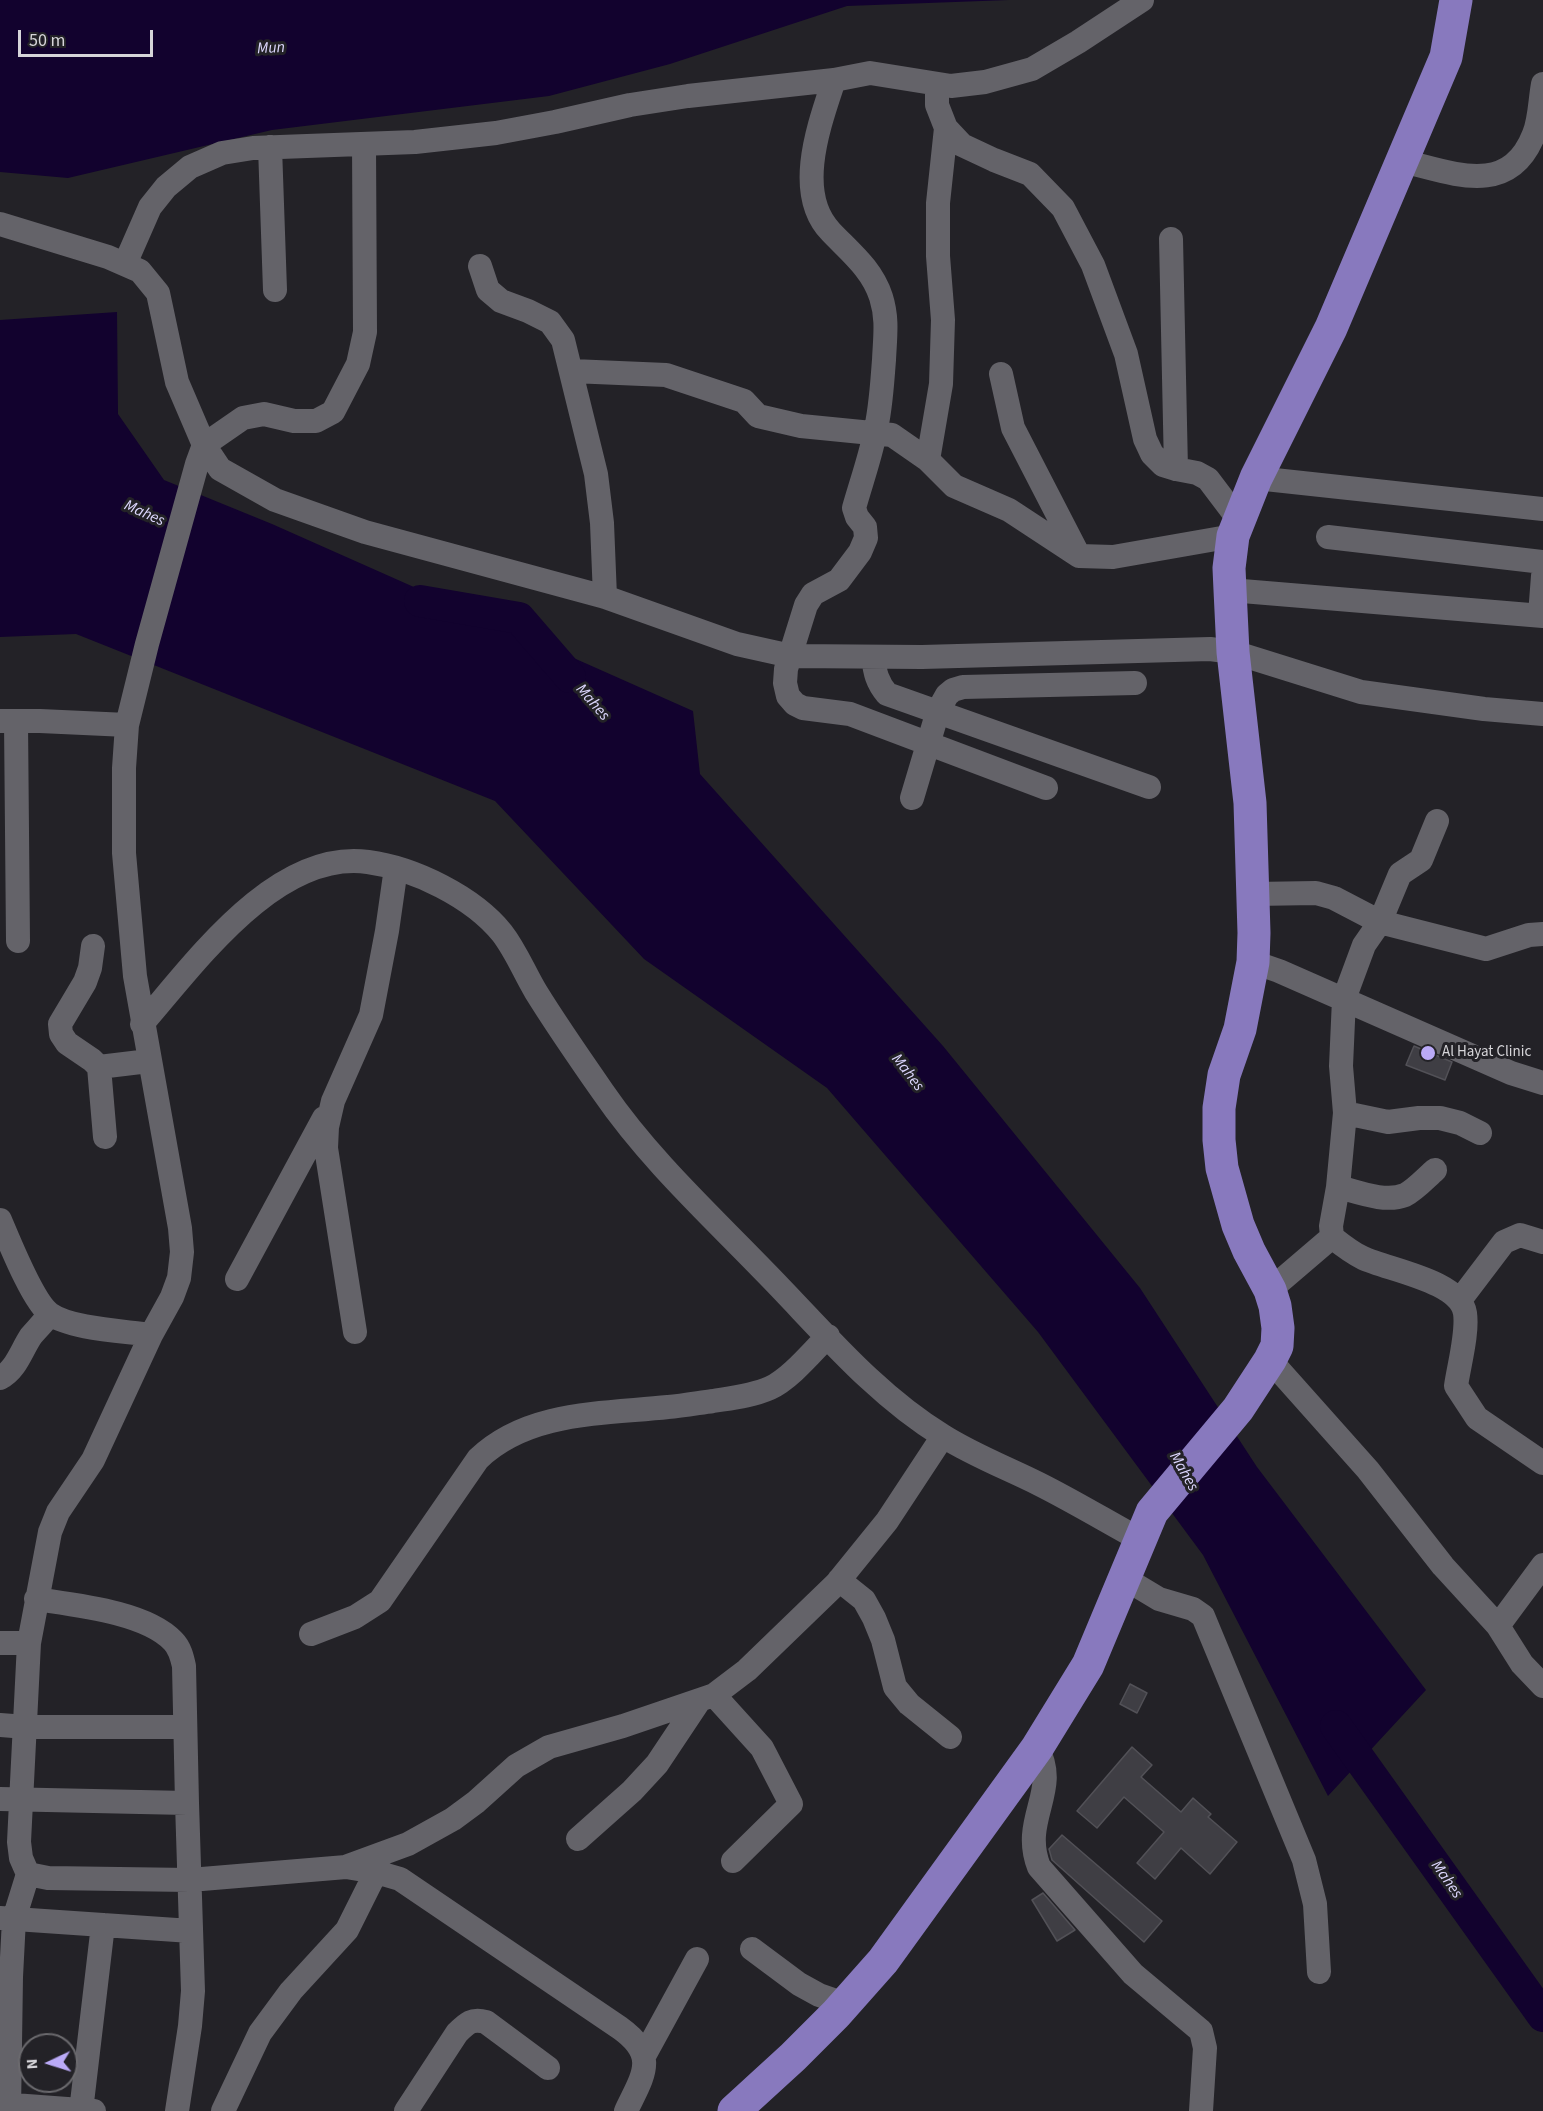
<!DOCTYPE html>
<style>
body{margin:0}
#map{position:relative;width:1543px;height:2111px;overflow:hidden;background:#232227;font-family:"Source Sans 3",sans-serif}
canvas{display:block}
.north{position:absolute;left:18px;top:2033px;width:60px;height:60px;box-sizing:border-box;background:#232227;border:2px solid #6b6a6e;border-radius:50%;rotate:266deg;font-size:16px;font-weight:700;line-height:24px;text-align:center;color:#d6d5d9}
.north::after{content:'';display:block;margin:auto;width:21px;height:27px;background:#baaaf7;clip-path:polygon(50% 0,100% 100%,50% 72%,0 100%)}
.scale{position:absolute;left:18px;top:30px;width:135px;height:27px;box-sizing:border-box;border:3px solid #d6d5d9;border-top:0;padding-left:8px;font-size:18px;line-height:21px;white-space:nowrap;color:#d6d5d9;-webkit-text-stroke:4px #232227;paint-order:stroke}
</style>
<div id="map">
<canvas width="1543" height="2111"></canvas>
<div class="north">N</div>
<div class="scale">50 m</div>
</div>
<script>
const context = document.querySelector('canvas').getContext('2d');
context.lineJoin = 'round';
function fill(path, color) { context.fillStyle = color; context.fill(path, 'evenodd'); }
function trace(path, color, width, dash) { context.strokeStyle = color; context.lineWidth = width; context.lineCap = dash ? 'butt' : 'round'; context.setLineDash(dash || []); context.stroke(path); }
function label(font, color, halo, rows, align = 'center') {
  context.font = font + ' "Source Sans 3",sans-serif'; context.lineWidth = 6; context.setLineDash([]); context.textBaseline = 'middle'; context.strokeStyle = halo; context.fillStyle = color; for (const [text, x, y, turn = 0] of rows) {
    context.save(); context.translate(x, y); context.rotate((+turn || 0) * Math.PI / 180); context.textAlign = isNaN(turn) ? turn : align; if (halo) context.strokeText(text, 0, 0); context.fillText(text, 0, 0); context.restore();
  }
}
const water = new Path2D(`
 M0,0H1009L847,6L670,64L549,96L272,130L68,178L0,172Z
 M117,312L118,414L164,480L272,524L693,711L700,774L943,1046L1140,1288L1257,1467L1426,1690L1328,1796L1203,1555L1038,1332L827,1088L644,959L495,801L76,634L0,637V320Z`);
const river = new Path2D(`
 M420,601L519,618L570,677
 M1336,1726L1543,2016`);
const building = new Path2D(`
 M1414,1046L1452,1062L1445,1080L1406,1065Z
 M1130,1684L1147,1693L1137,1713L1120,1704Z
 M1132,1747L1152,1765L1141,1777L1181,1812L1193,1798L1211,1814L1208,1817L1237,1842L1210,1874L1181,1848L1155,1879L1137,1863L1164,1832L1124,1797L1097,1828L1077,1811Z
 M1062,1835L1162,1921L1144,1942L1052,1860L1049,1849Z
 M1043,1893L1075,1930L1057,1941L1032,1900Z`);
const minor = new Path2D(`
 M834,80C820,123 793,193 831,232C850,252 872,269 881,297C888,319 885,337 884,360C882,384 881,409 875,433C870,458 861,483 854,508L857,517L865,527L866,538L860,552L839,580L813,594L806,605L786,669L785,683L788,696L795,704L803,708L850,714L1046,788
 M937,84V105L946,128L962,145L994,160L1030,174L1063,208L1093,265L1126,354L1145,439L1152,454L1163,465L1176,469L1197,473L1208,479L1239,520
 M364,144L365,332L358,364L333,412L316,421H294L264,414L243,418L204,445L197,464L147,644L127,725L124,768V853L135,976L180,1228L182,1252L179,1278L172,1297L151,1335L93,1460L58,1512L50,1532L29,1643L19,1842L21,1858L28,1874L48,1878L190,1880L346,1867L376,1872L400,1879L620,2028C659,2056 643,2075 626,2111
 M270,147L275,290
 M1402,161C1453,173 1509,198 1534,134C1540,120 1540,100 1543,84
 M0,224L108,257L140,271L158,293L177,382L204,445L220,469L275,500L365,532L605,597L737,644L791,656L922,657L1210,649L1233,652L1361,692L1484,709L1543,714
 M1171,239L1176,469
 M125,264L150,207L166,187L190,167L222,153L253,148L415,142L496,133L555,122L630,105L688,96L834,80L870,73L951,86L985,82L1032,69L1078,42L1142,0
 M480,266L488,290L501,301L528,311L550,322L563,340L596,474L602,523L605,597
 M572,371L666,375L744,401L758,416L801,426L892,435L928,460L954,486L1009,510L1079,556L1113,557L1233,536
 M1001,374L1013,428L1078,554
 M928,460L941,384L943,320L938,256V203L946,128
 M1256,478L1543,509
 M1328,537L1543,562
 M1230,590L1543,616
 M1540,615L1543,576
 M873,657C875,673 877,682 887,694L1149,787
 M1,721H40L127,725
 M16,721L18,941
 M912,798L938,711L947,695L953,690L963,687L1135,683
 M1437,821L1421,860L1400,874L1380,922L1364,945L1344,999L1341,1066L1345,1113L1338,1187L1331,1226L1332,1237C1342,1245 1352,1253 1363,1258C1389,1270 1460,1281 1465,1313C1468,1333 1459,1365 1456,1386L1477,1418L1543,1463
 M1254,894L1316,893L1334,898L1380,922L1486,949L1529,935L1543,934
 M93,946L90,968L85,982L60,1024L61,1034L67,1043L92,1060L99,1067L105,1137
 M1253,962L1279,971L1511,1073L1543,1083
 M142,1024C195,963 276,849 368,862C414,868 473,897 502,933C516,951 524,972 536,992C557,1026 580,1059 603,1092C649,1159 709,1214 765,1272C821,1329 874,1394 943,1436C973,1455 1007,1468 1039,1484C1073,1501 1106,1521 1139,1539
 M99,1067L149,1061
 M1345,1113L1388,1122L1419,1118H1440L1460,1123L1480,1133
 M1338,1187C1358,1192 1385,1203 1405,1195C1415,1190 1426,1178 1435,1170
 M0,1220C9,1241 33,1302 50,1314C71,1329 125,1331 151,1335
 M237,1279L324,1118
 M1270,1290L1332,1237
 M1460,1300L1504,1242L1520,1235L1543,1242
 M355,1332L326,1148L327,1127L333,1101L371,1015L387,931L396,868
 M1270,1360L1368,1470L1443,1566L1498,1626L1522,1664L1543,1686
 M0,1378C16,1370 21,1351 31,1336C37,1329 44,1322 50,1314
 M1124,1578L1159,1599L1193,1609L1203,1616L1304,1860L1315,1904L1319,1972
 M839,1580L864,1600L874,1618L883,1640L895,1687L909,1704L950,1737
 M36,1599C75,1605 146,1612 173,1641C180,1648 182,1657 184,1666L187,1803L193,1991L190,2026L177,2111
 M1498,1626L1543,1565
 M311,1634L355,1617L380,1601L478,1459C528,1411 603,1414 668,1407C683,1406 698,1403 713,1401C732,1398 752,1396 770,1388C790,1379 812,1352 828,1336
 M0,1643H29
 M714,1695L762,1748L791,1804L733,1861
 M0,1725L26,1727H185
 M1037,1748C1061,1791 1020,1819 1039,1867L1133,1974L1201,2031L1205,2048L1201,2111
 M0,1799L187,1803
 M578,1839L632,1791L657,1764L699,1701
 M348,1866L408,1844L453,1819L476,1802L516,1766L549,1747L623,1726L714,1695L747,1670L836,1584L887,1521L943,1436
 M0,1918L191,1931
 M752,1949L799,1984L819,1995L845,2004
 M644,2056L697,1959
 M0,2104L94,2111
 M9,2111L11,1977L14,1919L28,1874
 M81,2111L103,1925
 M223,2111L260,2033L291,1991L347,1930L376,1872
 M406,2111L457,2033C467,2023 472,2018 486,2022L548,2068`);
const highway = new Path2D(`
 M734,2111L793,2057L836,2014L883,1961L1037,1748L1088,1665L1152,1512L1238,1409L1270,1360L1277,1346L1278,1328L1275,1306L1270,1290L1249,1251L1238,1225L1222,1168L1219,1140V1108L1224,1075L1240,1029L1246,998L1253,962L1254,933L1250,803L1233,652L1230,590L1229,568L1233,536L1256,478L1331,328L1446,57L1456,0`);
const markers = [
 [1428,1053,8,"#baaaf7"]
];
const poiNames = [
 ["Al Hayat Clinic",1442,1053]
];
const waterNames = [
 ["Mun",271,49,-3],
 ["Mahes",144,514,24],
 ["Mahes",592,703,49],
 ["Mahes",907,1073,52],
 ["Mahes",1183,1472,60],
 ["Mahes",1446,1880,55]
];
fill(water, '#12022e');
trace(river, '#12022e', 32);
fill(building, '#3f3e44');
trace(building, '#525157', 1.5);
trace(minor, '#646369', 24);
trace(highway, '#8879be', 33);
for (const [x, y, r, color] of markers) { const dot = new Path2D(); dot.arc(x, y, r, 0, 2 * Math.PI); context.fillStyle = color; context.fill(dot); trace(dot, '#232227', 2); }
label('15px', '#d6d5d9', '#232227', poiNames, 'left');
label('italic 16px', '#ddd7fe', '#232227', waterNames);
</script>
